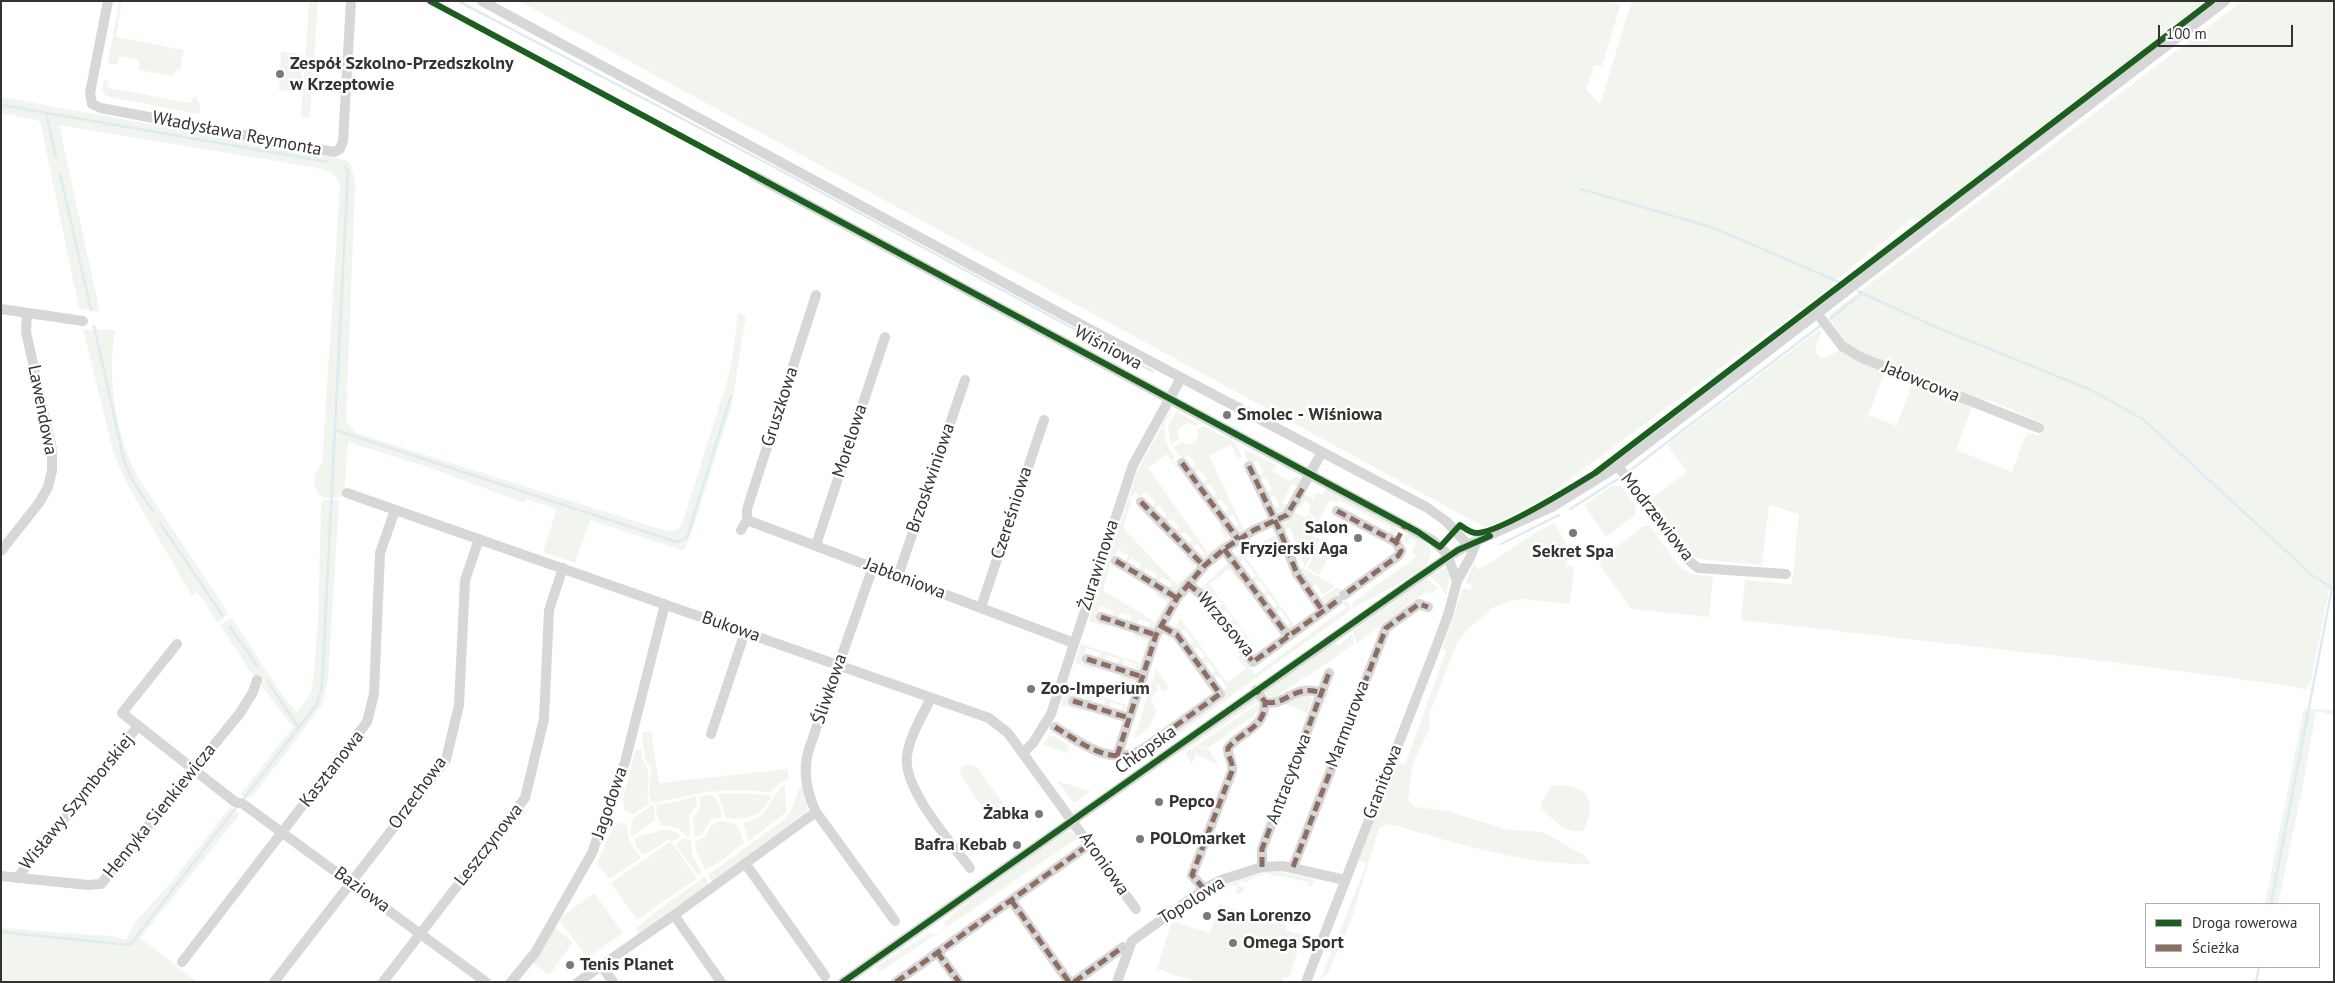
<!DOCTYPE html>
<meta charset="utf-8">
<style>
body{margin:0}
#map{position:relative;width:2335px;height:983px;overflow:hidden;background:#fff;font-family:"PT Sans",sans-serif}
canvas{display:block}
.frame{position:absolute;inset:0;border:2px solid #333;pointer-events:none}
.legend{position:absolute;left:2145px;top:903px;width:175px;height:65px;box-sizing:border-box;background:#fff;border:1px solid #adadad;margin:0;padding:6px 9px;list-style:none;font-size:15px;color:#333}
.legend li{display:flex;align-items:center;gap:10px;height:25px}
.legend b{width:25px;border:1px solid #adadad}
.scale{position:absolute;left:2158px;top:25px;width:135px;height:22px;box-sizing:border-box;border:2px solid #333;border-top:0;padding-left:6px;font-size:15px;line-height:18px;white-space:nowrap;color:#333;-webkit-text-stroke:4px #fff;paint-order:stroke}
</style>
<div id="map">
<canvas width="2335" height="983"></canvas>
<div class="frame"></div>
<ul class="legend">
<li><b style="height:6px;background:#1b5e20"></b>Droga rowerowa</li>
<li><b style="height:6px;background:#8d6e63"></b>Ścieżka</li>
</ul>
<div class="scale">100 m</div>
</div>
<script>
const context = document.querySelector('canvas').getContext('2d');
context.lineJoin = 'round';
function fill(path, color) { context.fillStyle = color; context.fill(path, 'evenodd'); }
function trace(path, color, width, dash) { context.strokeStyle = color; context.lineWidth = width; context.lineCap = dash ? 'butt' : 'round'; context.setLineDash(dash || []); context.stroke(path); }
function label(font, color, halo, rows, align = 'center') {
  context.font = font + ' "PT Sans",sans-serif'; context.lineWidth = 5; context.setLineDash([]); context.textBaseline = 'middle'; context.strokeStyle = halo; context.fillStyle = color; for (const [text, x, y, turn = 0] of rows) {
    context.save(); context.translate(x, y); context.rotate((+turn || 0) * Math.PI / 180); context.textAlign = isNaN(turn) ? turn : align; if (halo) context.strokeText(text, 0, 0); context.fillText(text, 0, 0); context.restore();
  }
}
const green = new Path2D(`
 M119,1H122L116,37L184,50L180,70L176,69L174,76L139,70V60L119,56L117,64H108Z
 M309,1H318L310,117H301Z
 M519,1H1612L1620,6L1602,66L1594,65L1586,89L1600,104L1632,1H2208L1925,219L1913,218L1832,283V286L1543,499L1486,528Z
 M2242,1H2334V591L2329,590L2311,680L2305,690L2298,687L2120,663L1741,620L1745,580L1792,584L1799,514L1769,505L1762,565L1699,559L1692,555L1651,499L1687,472L1667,445L1819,330L1822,331L1815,347L1818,356L1825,358L1842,349L1883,370L1884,374L1868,415L1896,426L1913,382L1972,406L1956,450L2012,472L2027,432L2040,436L2044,424L1994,402L1965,396L1866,356L1848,346L1830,320L1829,315Z
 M281,52L303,54L300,91L279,90Z
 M104,80L109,81L108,88L191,103L193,97H196L200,104L199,114L106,96L102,91Z
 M1,97L342,159L351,163L355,186L346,421L356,433L666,531L677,530L682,524L727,381L732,360L738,314L746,315L732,404L695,522L684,551L590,520L575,563L543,552L557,509L526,499L524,503L428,467L348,442L344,496L328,498L318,495C312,482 313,475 322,463L340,187C337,171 328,171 313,167L59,125L100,312L79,308L40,121L1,113Z
 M83,329L115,330C107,379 115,432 137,476L229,614L217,622L197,591L192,596L126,482L114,454Z
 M1172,407C1172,411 1168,416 1166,421C1161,434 1167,447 1175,457L1172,459L1178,466L1176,467L1167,454L1148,468L1208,553L1227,539L1219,527L1222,525C1226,529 1230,533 1227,539L1208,557L1200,558L1205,553L1197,544L1192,549L1188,545L1193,540L1184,532L1179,536L1175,532L1180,527L1171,519L1166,523L1162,519L1167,514L1159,505L1153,510L1151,508L1156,503L1145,492L1140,497L1135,492L1129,499L1131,502L1123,528L1177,585L1195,568L1185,557L1187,555L1194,561L1195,567V568L1177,590L1169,589L1172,583L1162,577L1158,583L1153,580L1157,574L1146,568L1143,573L1138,570L1141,564L1131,558L1127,564L1125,562L1128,556L1118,550L1110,564L1103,590L1155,622L1167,602L1155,594L1157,591L1167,596L1169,602L1156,628L1148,629L1150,622L1138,619L1136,625L1130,623L1132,616L1120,613L1118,619L1112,617L1114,611L1100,606L1095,620L1109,624L1108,627L1089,621L1137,472Z
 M1176,412L1200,424L1196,426L1188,423L1180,427L1177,434L1179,439L1171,445L1168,426Z
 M1203,426L1235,442L1242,457L1238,459L1231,445L1209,455L1244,530L1240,533L1234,529L1239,524L1232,514L1226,518L1223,513L1228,509L1221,499L1215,503L1212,498L1217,494L1210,484L1204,488L1201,484L1207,479L1200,470L1194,473L1191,469L1196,465L1189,455L1183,459L1173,448L1181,442L1187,445L1195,442L1199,435L1197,430Z
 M1243,449L1278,466L1272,471L1290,481L1297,476L1301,478L1299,487L1292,484L1282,503L1288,506L1280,514L1274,509L1280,506L1274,495L1268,498L1266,493L1272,489L1266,478L1260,480L1257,476L1263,472L1258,461L1251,463L1248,462Z
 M1613,485L1621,486L1636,507L1635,515L1606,537L1584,505Z
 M1326,489L1395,526L1397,531L1396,534L1389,535L1392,528L1339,500L1337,503L1330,500L1318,522L1308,510L1311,504L1305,501L1301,507L1298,505L1304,494L1313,499L1317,492L1322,495Z
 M324,500H339L328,681L322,705L252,797L240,795L293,727L250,671L220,625L232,618L283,696L297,713L311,693L313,681L318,625L321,503Z
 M1295,512L1306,518L1309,514L1317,525L1311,535L1320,540L1305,567L1302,566L1304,565L1300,554L1293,556L1291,551L1298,548L1290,528L1283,530L1282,525Z
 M1555,523L1568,549L1566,566H1574L1570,604L1521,599L1510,601L1494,607L1468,629L1457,643L1430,713L1429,729L1412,766L1408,800L1415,807L1447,811L1508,830L1543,832L1585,856L1591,864C1522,865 1454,842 1389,824L1379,828L1351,920L1329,972L1320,980L1367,863L1359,860L1397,762L1405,765L1446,651L1442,649L1463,588L1470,590L1472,585L1465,583L1474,564L1479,570L1537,532Z
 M1643,526H1650L1680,567L1693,575L1713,576L1709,617L1631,609L1598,562Z
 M1410,533L1430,546C1432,553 1430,559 1426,565C1415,577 1370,599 1353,608L1352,603L1416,557L1412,551L1416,542L1409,538L1406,543L1403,540L1405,535Z
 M1277,534L1284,552L1275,558L1266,544L1246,558L1295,626L1290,629L1285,627L1290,623L1280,609L1275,613L1272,609L1277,605L1269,594L1264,598L1261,595L1267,591L1259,580L1253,583L1251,580L1256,576L1244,559L1238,563L1235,557Z
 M1321,541L1334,547L1319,575L1307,568Z
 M1229,562L1243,581L1240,583L1229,569L1209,584L1259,652L1248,639L1242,643L1239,639L1244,634L1237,624L1231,628L1228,624L1233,619L1226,610L1221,614L1217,609L1223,605L1214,593L1208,596L1200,589Z
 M1303,568L1335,586L1323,594L1316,584L1311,588L1299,570Z
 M1442,569H1448L1450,574L1446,595L1439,584L1430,577Z
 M1427,578L1438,589L1429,594L1427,591L1357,643L1353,631Z
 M1337,587L1344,591L1339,595L1350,605L1351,610L1125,772L1128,760L1141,757L1224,695L1222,692L1227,688L1219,676L1213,679L1210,675L1215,671L1208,661L1202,665L1199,661L1205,656L1198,647L1192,650L1189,646L1194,642L1185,629L1180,633L1175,629L1180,618L1227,683L1246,669L1238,657L1241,654L1255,674L1347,607L1336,596L1327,603L1319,600Z
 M1135,632L1150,639L1138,671H1135L1136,664L1124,660L1122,667L1117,665L1119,659L1107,655L1104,661L1099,659L1101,653L1086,648L1081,663L1095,666L1094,669L1075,663L1081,644L1140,663L1148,641L1134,636Z
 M1352,634L1354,644L1305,678L1304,676L1299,680L1300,681L1273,698L1267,695L1266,690L1327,646L1336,643L1339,645Z
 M1156,669L1168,686L1166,691L1160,690V685H1156L1158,691L1154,694L1151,701L1157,711L1148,728L1134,739Z
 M1122,674L1135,679L1136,682C1133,691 1131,710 1121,713L1123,706L1111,702L1109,709L1103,707L1105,701L1093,697L1091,703L1086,701L1088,695L1073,690L1069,705L1082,707L1081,711L1061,705L1067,686L1127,705L1134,683L1120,678Z
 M1305,695L1313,698L1307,713L1285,704L1295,696Z
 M1256,698L1260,700L1184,751H1181Z
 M1261,702L1259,710L1255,713L1252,720L1251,717L1208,748L1197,745Z
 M2304,708C2314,710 2324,708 2334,711V715L2316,711L2303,785L2278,904H2265Z
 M651,731L659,783L788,769L789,780L782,782L770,792L738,790L707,792L652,803L649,794L651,768C640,755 648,751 641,739L643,732Z
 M1055,736L1069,746L1067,753L1043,745L1048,737Z
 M1196,746L1208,749L1219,765L1196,754L1192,764L1185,753Z
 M636,749L642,750C640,760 647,763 648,772C650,784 646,791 649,804L633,814L624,811L623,799Z
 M970,764L977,767L1007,809L991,820L961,776L960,771L964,766Z
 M1057,781L1091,791L1074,803Z
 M785,784L786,812L749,841L743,823C774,816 766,799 785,784Z
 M802,784L808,804L807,812L712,881L708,875L786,818C795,808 795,795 802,784Z
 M1558,785C1591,786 1597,803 1583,831C1565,834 1553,819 1541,808L1543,799L1552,786Z
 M736,793L771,795C763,817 746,820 726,818L718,794Z
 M709,795L714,796C718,803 722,809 721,818H711L702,835L695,836L693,818L700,808V796Z
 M696,796L697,804L689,816L690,835L687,836L678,828L661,825L656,811L657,805L676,802Z
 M651,806H654L655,820L632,837L630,833L633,818Z
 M230,807L240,814L140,938L197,982H1V927L47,932L114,936L126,940L135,922L171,883Z
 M722,821L737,825L744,843L718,863L705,869L696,851L695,841L706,837C709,827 711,823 722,821Z
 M618,822L627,825L629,841L641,858L610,879L597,865L607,839Z
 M664,830C670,830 678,830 680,837L671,842L697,878L637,920L611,883L671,841L668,840L644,855L637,848L634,839L643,835Z
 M1065,832H1072L1078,838L880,972L875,967L929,934H935L945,927V922L960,907Z
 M684,838L691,840L692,854L701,872L698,875L677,847L676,844Z
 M1265,872H1280L1313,879L1314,884L1308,888L1309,882L1264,873L1263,876H1256L1246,882L1240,880L1238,886L1245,888L1239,894L1236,893L1237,886L1229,884L1227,890L1222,888L1223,885Z
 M705,877L709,884L639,934L636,928L666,904Z
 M594,893L623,933L587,958L559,919Z
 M1219,904L1287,925L1286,930L1303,935L1289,978L1284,977L1283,982H1198L1157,969L1172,921L1210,933Z
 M554,928L573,942L549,975L533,963Z`);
const stream = new Path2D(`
 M458,1L776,168L1152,371
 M1,105L328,162
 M46,113L56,157
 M60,174L91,310
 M1581,189L1714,228L1839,282
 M1858,291L1933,326L2091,390L2144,420L2313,576L2332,588L2271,904
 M1830,319L1862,293
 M94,326L124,461L132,480L153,511
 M335,430L677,542L687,537L731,396
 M1628,472L1820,326
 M1570,509L1618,479
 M160,523L223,616
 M1501,544L1559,515
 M230,627L258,667
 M268,682L299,728
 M242,801L317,704L322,685L348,171L344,166
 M1,932L130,945L238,805
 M2256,982L2259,967`);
const minor = new Path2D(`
 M108,1L90,93L92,104L101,108L334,152L340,149L343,141L351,1
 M482,1L1093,331L1426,507L1446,521L1468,545
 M753,175L1432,540L1445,552
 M1,309L83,321
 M1817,313L1842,346L1860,357L2039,428
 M1182,463L1238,539
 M1249,466L1280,531L1297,574L1323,611
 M1618,466L1687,559L1698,568L1786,574
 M347,493L989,718L1008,733L1136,909
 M1141,502L1204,566
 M1337,511L1396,542L1401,551L1398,556L1344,595
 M747,520V509L816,295
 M741,530L747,520L1074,643
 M816,545L885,337
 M1224,549L1288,636
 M1,551L39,503L48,487L52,471V449L26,332L27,313
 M1448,557L1457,581
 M1116,561L1177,598
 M873,567L809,749C802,771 806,791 816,812L895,921
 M898,576L965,380
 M1188,584L1205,598L1253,662L1337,601
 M981,607L1044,420
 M1101,617L1156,635
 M177,644L122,713L235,802L243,804L486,982
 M1087,659L1143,677
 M931,698C922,716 910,736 907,755C902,788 950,841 970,868
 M1073,701L1129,718
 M1265,702C1286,707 1293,683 1322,693
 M1055,727C1081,743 1113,768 1143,749L1220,694L1177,635L1161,626
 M711,734L745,632
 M1023,753L1033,743L1051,714L1133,465L1181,378
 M1117,756L1156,635L1177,598L1204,566L1224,549L1254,530L1287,515L1322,452
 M745,863L825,976
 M1262,867V849L1329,673
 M1293,867L1386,628L1419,604L1428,607
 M1,876L88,885L101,884L240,713L253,692L257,680
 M17,878L138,726
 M1204,889L1192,875L1232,771C1234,762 1227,757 1228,748C1241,731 1265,729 1265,702L1256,690
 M1011,900L1069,982
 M674,915L721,982
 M937,952L959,982
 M182,962L367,722L374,694L380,553L395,510
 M601,965L613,982
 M274,982L446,760L459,705L465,580L479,539
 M383,982L525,798L544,719L549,610L563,568
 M511,982L535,953L592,853L625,762L665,604
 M578,982L674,915L816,812
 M843,982L1448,557L1468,545L1552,507L1618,466L2225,1
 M896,982L1090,844
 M1074,982L1123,947
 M1117,982L1132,941L1204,889L1221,880L1262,867L1283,866L1345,880
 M1306,982L1438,642L1449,612L1457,581L1471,556L1476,542`);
const quiet = new Path2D(`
 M1182,463L1238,539
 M1249,466L1280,531L1297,574L1323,611
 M1141,502L1204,566
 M1337,511L1396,542L1401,551L1398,556L1344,595
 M1396,542L1405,525
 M1224,549L1288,636
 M1116,561L1177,598
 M1188,584L1205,598L1253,662L1337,601
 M1101,617L1156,635
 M1087,659L1143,677
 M1073,701L1129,718
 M1265,702C1286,707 1293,683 1322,693
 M1055,727C1081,743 1113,768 1143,749L1220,694L1177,635L1161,626
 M1117,756L1156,635L1177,598L1204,566L1224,549L1254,530L1287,515L1303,488
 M1262,867V849L1329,673
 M1293,867L1386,628L1419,604L1428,607
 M1204,889L1192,875L1232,771C1234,762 1227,757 1228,748C1241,731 1265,729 1265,702L1256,690
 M1011,900L1069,982
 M937,952L959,982
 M896,982L1090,844
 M1074,982L1123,947`);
const cycleway = new Path2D(`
 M430,1L1418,532L1440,547L1460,525C1466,529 1470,533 1477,533C1498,533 1574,486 1595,473L2212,1
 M843,982L1411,582L1458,550L1490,536`);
const markers = [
 [280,74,5,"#7a7a7a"],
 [1227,415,5,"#7a7a7a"],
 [1573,533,5,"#7a7a7a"],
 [1358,538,5,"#7a7a7a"],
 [1031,689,5,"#7a7a7a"],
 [1159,802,5,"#7a7a7a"],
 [1039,814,5,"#7a7a7a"],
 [1140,839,5,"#7a7a7a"],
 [1017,845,5,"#7a7a7a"],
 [1207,916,5,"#7a7a7a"],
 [1233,943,5,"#7a7a7a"],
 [570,965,5,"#7a7a7a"]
];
const poiNames = [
 ["Zespół Szkolno-Przedszkolny",290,64],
 ["w Krzeptowie",290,85],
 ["Smolec - Wiśniowa",1237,415],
 ["Salon",1348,528,"right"],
 ["Fryzjerski Aga",1348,549,"right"],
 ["Sekret Spa",1573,552,"center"],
 ["Zoo-Imperium",1041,689],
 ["Pepco",1169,802],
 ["Żabka",1029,814,"right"],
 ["POLOmarket",1150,839],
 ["Bafra Kebab",1007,845,"right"],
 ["San Lorenzo",1217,916],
 ["Omega Sport",1243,943],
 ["Tenis Planet",580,965]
];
const streetNames = [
 ["Władysława Reymonta",237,134,11],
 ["Wiśniowa",1108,348,28],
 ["Jałowcowa",1921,382,22],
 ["Gruszkowa",780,407,-72],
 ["Lawendowa",42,410,79],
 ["Morelowa",850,441,-72],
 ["Brzoskwiniowa",931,478,-71],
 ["Czereśniowa",1012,513,-72],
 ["Modrzewiowa",1657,517,52],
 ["Żurawinowa",1099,565,-72],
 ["Jabłoniowa",905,579,21],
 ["Wrzosowa",1226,625,50],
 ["Bukowa",731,627,19],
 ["Śliwkowa",830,689,-71],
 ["Marmurowa",1348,724,-69],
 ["Chłopska",1146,750,-35],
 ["Kasztanowa",332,769,-52],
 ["Antracytowa",1289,779,-69],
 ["Granitowa",1383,782,-69],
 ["Orzechowa",418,793,-54],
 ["Wisławy Szymborskiej",77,802,-51],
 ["Jagodowa",610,803,-71],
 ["Henryka Sienkiewicza",160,811,-51],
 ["Leszczynowa",489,845,-52],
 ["Aroniowa",1104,864,55],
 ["Baziowa",362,890,36],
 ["Topolowa",1192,901,-32]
];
fill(green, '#f1f5ed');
trace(stream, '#ddebf3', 2.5);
trace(minor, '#d7d7d7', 10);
trace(quiet, '#8d6e63', 5, [10, 5]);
trace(cycleway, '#1b5e20', 6);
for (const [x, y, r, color] of markers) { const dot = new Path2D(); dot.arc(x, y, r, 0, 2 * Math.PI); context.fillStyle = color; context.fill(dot); trace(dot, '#fff', 2); }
label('bold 18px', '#333', '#fff', poiNames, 'left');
label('18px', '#333', '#fff', streetNames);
</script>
